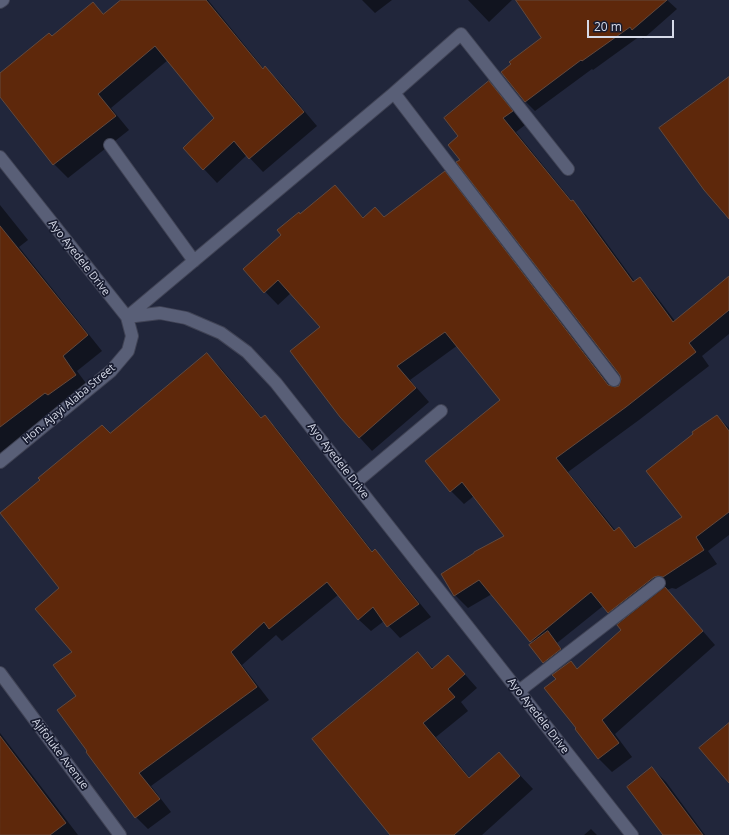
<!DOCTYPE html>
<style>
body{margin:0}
#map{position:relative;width:729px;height:835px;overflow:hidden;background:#21263b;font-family:"Open Sans",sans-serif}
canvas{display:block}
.scale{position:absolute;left:587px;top:20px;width:87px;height:18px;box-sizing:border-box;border:2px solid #d6dae8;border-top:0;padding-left:5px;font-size:12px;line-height:14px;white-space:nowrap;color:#d6dae8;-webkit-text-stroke:3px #181c30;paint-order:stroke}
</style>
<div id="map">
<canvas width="729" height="835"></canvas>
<div class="scale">20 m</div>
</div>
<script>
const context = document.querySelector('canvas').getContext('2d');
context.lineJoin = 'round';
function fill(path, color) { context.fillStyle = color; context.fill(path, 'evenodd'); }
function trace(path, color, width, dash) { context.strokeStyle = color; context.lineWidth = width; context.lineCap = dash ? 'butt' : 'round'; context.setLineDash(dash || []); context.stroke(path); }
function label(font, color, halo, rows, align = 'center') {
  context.font = font + ' "Open Sans",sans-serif'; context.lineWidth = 3.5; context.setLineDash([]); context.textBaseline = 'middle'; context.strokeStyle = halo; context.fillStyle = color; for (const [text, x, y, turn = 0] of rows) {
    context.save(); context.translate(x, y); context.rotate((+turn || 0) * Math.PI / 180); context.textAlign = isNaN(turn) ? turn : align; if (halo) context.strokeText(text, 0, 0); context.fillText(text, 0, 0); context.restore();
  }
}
const shadow = new Path2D(`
 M122,0H208L264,69L265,68L279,81L317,126L263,172L247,155L217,183L204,169L215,118L168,60L111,108L129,130L68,178L54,164L0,96V74L52,38L93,3L104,15Z
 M362,0H392L375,13Z
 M468,0H512L489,22Z
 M553,0H667L677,9L643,39L640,36L593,70L592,69L535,111L526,102L502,72L543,39Z
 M489,83L502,96L525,125L516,132L572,201L586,215L635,282L639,279L653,292L675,321L729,277V334L702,356L709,366L639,420L568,472L616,531L619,529L637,548L683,518L717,416L729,428V535L708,551L717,564L676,589L672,588L667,590L715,645L615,734L632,757L612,772L598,758L557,679L571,662L578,669L622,630L620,624L603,606L557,643L566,654L549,667L544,662L533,643L492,594L468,608L455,595L506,536L474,496L464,504L451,491L501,400L458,345L410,380L429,402L372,451L341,417L321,328L291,293L278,305L244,270L282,235L300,215L335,186L364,218L375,208L385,218L444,173L458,186L612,388L615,389L622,384L621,375L461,160L460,136Z
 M0,205L28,240L19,247L102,351L77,371L91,390L61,407L0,453Z
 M207,355L220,367L262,418L265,416L277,429L373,552L375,550L387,563L431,617L400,638L384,621L371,631L358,619L338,595L282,641L276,635L242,665L269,700L151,786L171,812L148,829L136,817L89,751L77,696L74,652L61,588L111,435Z
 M418,653L434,669L461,670L477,688L461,702L468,711L436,737L470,778L499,753L533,789L482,835H391Z
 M0,733L78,835H0Z
 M652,768L666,782L705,835H664Z
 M591,829L597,835H584Z`);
const building = new Path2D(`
 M121,0H206L263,69L265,66L304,112L249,159L234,141L203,170L183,148L214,118L155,46L98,94L116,116L53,165L0,97V73L49,33L52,36L93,2L103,14Z
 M516,0H667L632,30L630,27L582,61L581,60L525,102L501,72L511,64L509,62L541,38Z
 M729,77V219L704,190L659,128Z
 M489,81L513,111L503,118L571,201L573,200L633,282L640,277L673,322L729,276V310L689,343L696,352L626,407L556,458L614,531L619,527L635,548L682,517L646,471L693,434L692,432L717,415L729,431V512L696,537L704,550L663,577L658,576L654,577L608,613L591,592L530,642L479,580L454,596L441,574L474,553V552L504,536L462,482L450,492L425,461L500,400L445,332L397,366L416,388L359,438L340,417L290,351L320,327L278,280L264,293L243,269L281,235L277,230L299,212L300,214L335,185L363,218L375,207L384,217L445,171L608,385L615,387L619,386L621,379L620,375L456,162L460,160L448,145L458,136L444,118Z
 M0,226L88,335L63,356L76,375L48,395L45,393L0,427Z
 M207,353L261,418L265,415L372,552L375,549L419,604L387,627L373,607L358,620L327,582L269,629L264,622L231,652L257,687L139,773L160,799L135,818L86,752L87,751L57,710L76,696L53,665L72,652L35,609L59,588L0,513L40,480L38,478L102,425L110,433Z
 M665,587L703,631L602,720L619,743L598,759L575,729L576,728L544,688L556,679L552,675L571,661L577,669L621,630L617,625Z
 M548,631L561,649L543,663L529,645Z
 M418,652L432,669L448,655L465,674L448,689L455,697L423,723L469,778L499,752L520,776L454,835H390L312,739Z
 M729,723V783L699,748Z
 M0,736L66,823L50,835H0Z
 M652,767L703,835H663L627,787Z`);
const minor = new Path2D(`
 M0,2L3,0
 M394,93L614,380
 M110,145L194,261
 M0,157L127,317L160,313L186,318L221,333L247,352L276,383L632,835
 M0,462L111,371L128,351L132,336L127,317L394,93L461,34L568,169
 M355,483L441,411
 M0,673L120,835
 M519,691L659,583`);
const streetNames = [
 ["Ayo Ayedele Drive",79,258,52],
 ["Hon. Ajayi Alaba Street",69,404,-40],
 ["Ayo Ayedele Drive",338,461,52],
 ["Ayo Ayedele Drive",538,716,52],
 ["Ajifoluke Avenue",60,754,53]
];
fill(shadow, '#0007');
fill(building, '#5e280b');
trace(building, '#63493d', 1);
trace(minor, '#404355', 14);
trace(minor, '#595f77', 12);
label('11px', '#d6dae8', '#181c30', streetNames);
</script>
